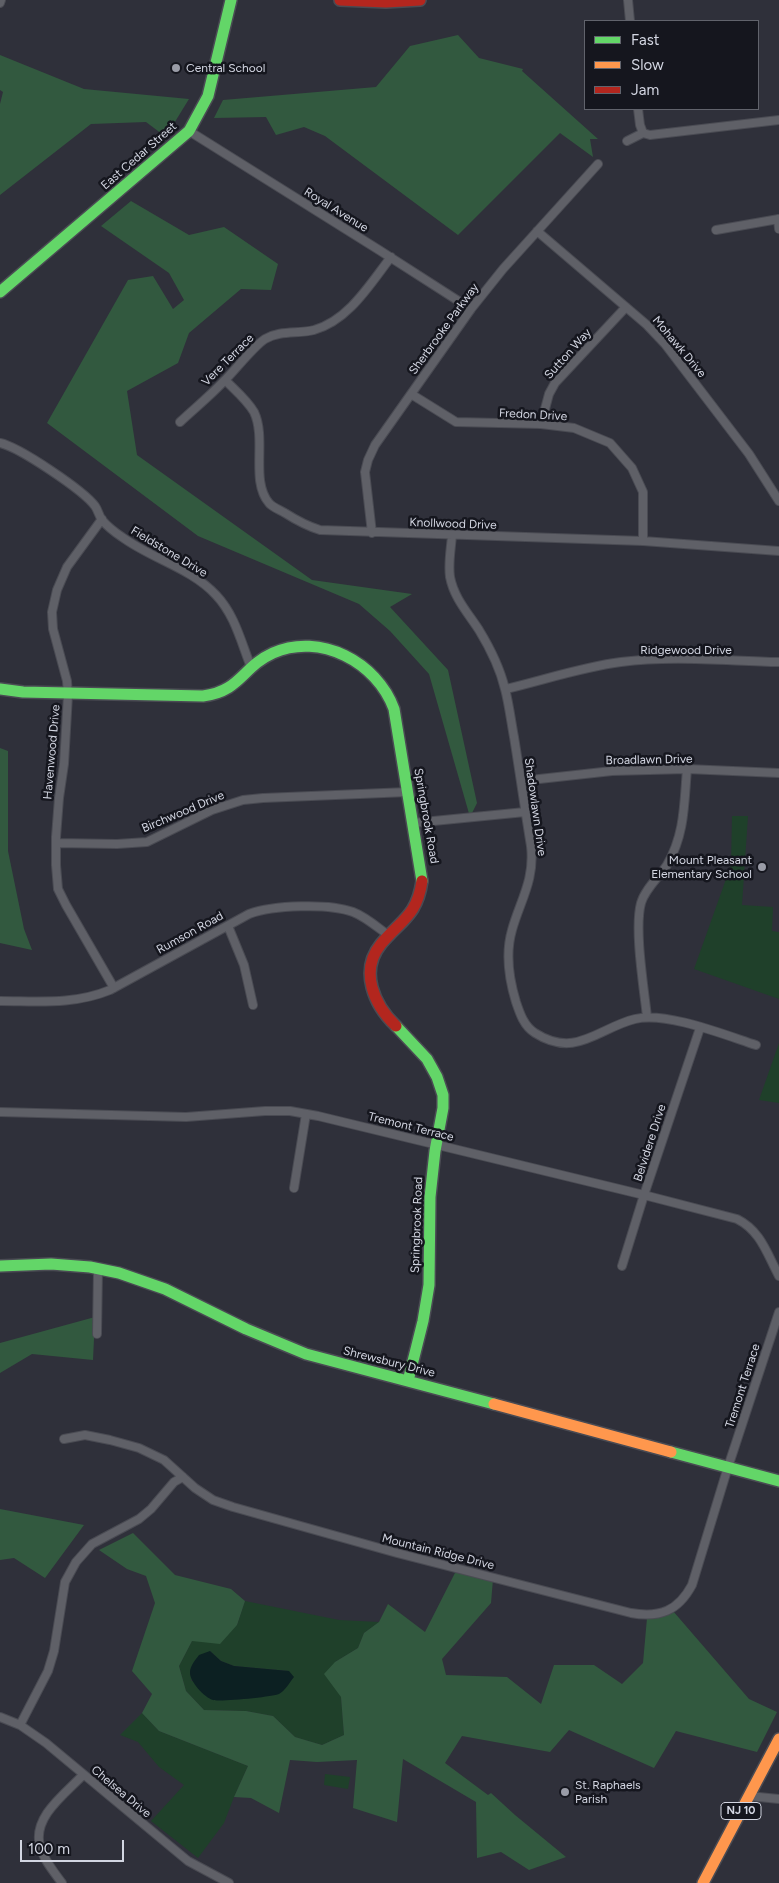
<!DOCTYPE html>
<style>
body{margin:0}
#map{position:relative;width:779px;height:1883px;overflow:hidden;background:#2f303a;font-family:Figtree,sans-serif}
canvas{display:block}
.legend{position:absolute;left:584px;top:20px;width:175px;height:90px;box-sizing:border-box;background:#15161e;border:1px solid #61636c;margin:0;padding:6px 9px;list-style:none;font-size:15px;color:#d3d6e2}
.legend li{display:flex;align-items:center;gap:10px;height:25px}
.legend b{width:25px;border:1px solid #61636c}
.scale{position:absolute;left:20px;top:1840px;width:104px;height:22px;box-sizing:border-box;border:2px solid #d3d6e2;border-top:0;padding-left:6px;font-size:15px;line-height:18px;white-space:nowrap;color:#d3d6e2;-webkit-text-stroke:4px #15161e;paint-order:stroke}
</style>
<div id="map">
<canvas width="779" height="1883"></canvas>
<ul class="legend">
<li><b style="height:6px;background:#63d668"></b>Fast</li>
<li><b style="height:6px;background:#ff974d"></b>Slow</li>
<li><b style="height:6px;background:#b3261e"></b>Jam</li>
</ul>
<div class="scale">100 m</div>
</div>
<script>
const context = document.querySelector('canvas').getContext('2d');
context.lineJoin = 'round';
function fill(path, color) { context.fillStyle = color; context.fill(path, 'evenodd'); }
function trace(path, color, width, dash) { context.strokeStyle = color; context.lineWidth = width; context.lineCap = dash ? 'butt' : 'round'; context.setLineDash(dash || []); context.stroke(path); }
function label(font, color, halo, rows, align = 'center') {
  context.font = font + ' Figtree,sans-serif'; context.lineWidth = 5; context.setLineDash([]); context.textBaseline = 'middle'; context.strokeStyle = halo; context.fillStyle = color; for (const [text, x, y, turn = 0] of rows) {
    context.save(); context.translate(x, y); context.rotate((+turn || 0) * Math.PI / 180); context.textAlign = isNaN(turn) ? turn : align; if (halo) context.strokeText(text, 0, 0); context.fillText(text, 0, 0); context.restore();
  }
}
const green = new Path2D(`
 M732,816H748L742,905L773,907L772,931L779,932V999L694,969L731,865Z
 M779,1043V1103L759,1100Z
 M245,1601L339,1620L379,1622L364,1633L358,1648L335,1662L341,1697L344,1735L322,1745L295,1737L273,1716L246,1711L204,1710L186,1691L179,1666L192,1641L237,1625ZM210,1651L221,1661L234,1666L289,1671L191,1681Z
 M142,1713L159,1731L248,1766L234,1797L224,1823L198,1858L151,1821L184,1785L159,1767L138,1742L120,1735Z
 M325,1774L350,1777L348,1789L324,1785Z`);
const forest = new Path2D(`
 M458,35L479,58L523,69L522,71L598,139H590L593,157L560,133L458,235L325,136L304,127L276,135L266,117L214,118L223,100L376,87L410,46Z
 M0,55L84,89L189,99L173,125L162,134L146,122L91,124L0,195V104L3,92L0,90Z
 M131,201L189,235L224,227L278,264L271,290L241,289L189,333L178,363L127,391L137,455L312,580L412,594L390,607L448,670L477,803L470,817L429,674L390,631L359,604L198,536L47,423L128,280L153,276L173,309L184,300L169,273L101,226Z
 M0,748L8,751V851L24,929L32,950L0,943Z
 M95,1317L93,1360L32,1354L0,1373V1343Z
 M0,1509L84,1525L45,1578L14,1558L0,1560Z
 M133,1533L175,1575L231,1589L245,1601L237,1625L220,1644L192,1641L179,1666L186,1691L204,1710L246,1711L273,1716L295,1737L322,1745L344,1735L341,1697L324,1674L335,1662L358,1648L364,1633L379,1622L388,1604L425,1632L457,1569L493,1579L491,1603L442,1659L446,1675L507,1677L541,1704L554,1665H594L622,1684L643,1663L647,1618L673,1611L749,1699L777,1712L757,1752L676,1731L654,1768L569,1730L550,1752L462,1736L445,1763L488,1795L491,1793L515,1815L566,1857L529,1870L501,1852L477,1858L476,1802L403,1759L397,1822L353,1808L357,1760L317,1762L290,1760L279,1813L251,1798L234,1797L248,1766L159,1731L142,1713L152,1694L132,1671L155,1603L146,1576L127,1569L99,1550Z`);
const water = new Path2D(`
 M210,1651L221,1661L234,1666L289,1671L294,1677C290,1682 285,1691 279,1694C272,1697 220,1702 213,1700C205,1698 189,1681 190,1672C190,1666 196,1659 199,1655Z`);
const street = new Path2D(`
 M628,0L630,21
 M0,3L1,0
 M638,109L640,125L643,133
 M189,131L379,250L471,309
 M627,141L643,133L650,135L779,120
 M778,219L779,229
 M716,230L779,219
 M537,231L647,325L665,344L749,454L779,501
 M225,380C235,390 247,400 254,412C267,439 250,481 269,503C272,507 280,510 285,513C296,520 307,526 320,530L643,541L779,551
 M411,394L456,422L541,424L574,428L610,443L632,468L643,492V541
 M180,422C195,408 211,395 225,380C235,370 255,345 265,339C280,330 298,334 314,330C349,320 370,284 391,257
 M541,424L549,394L555,383L626,307
 M0,443C19,447 83,490 95,506C98,510 99,516 102,520C107,526 116,533 122,537C152,559 191,568 216,595C235,615 241,642 251,667
 M102,519L67,567L57,590L52,612L53,629L67,681L68,695L64,764L59,798L56,837V865L58,889L66,905L114,988
 M372,533L365,472L368,460L375,445L471,309L503,269L598,164
 M452,535C451,549 448,563 450,577C454,598 468,613 479,630C490,648 500,668 505,689C509,704 511,721 514,737C520,774 525,810 531,846C535,880 520,901 512,930C505,954 509,979 516,1002C520,1014 524,1026 535,1033C576,1059 598,1028 635,1019C665,1011 725,1035 756,1045
 M506,689C544,680 582,667 621,662C673,655 727,661 779,662
 M521,781L612,771L687,769L779,773
 M413,823L525,812
 M56,843L117,844L147,842L212,810L243,800L263,798L408,792
 M228,926L244,965L253,1005
 M0,1001C38,1001 74,1005 110,990L249,914C273,905 329,903 353,912C366,917 377,927 388,935
 M647,1017C644,988 634,929 641,903C645,889 659,877 667,865C685,834 684,804 687,769
 M0,1112L186,1117L265,1111H290L318,1116L644,1195L737,1219C761,1231 767,1254 779,1276
 M294,1188L306,1114
 M622,1266L644,1195L700,1028
 M97,1334L98,1269
 M64,1439L85,1435L110,1440L139,1448L164,1460L195,1488L213,1500L233,1507L397,1553L631,1613C660,1618 678,1611 692,1585L728,1467L779,1312
 M0,1717L20,1725L46,1743L188,1861L229,1883
 M20,1725L48,1671L54,1651L65,1582L76,1562L92,1544L139,1519L151,1509L174,1482L183,1477
 M749,1796L779,1799
 M62,1883C54,1872 43,1859 40,1846C32,1817 66,1793 83,1775`);
const fast = new Path2D(`
 M0,292L189,131L208,96L231,0
 M0,689L23,692L203,696C241,691 242,667 273,653C320,632 377,662 394,709L422,881
 M396,1026L427,1059L437,1077L443,1095V1108L435,1151L430,1197L429,1285L423,1321L408,1381
 M0,1266L51,1264L90,1267L119,1273L165,1289L246,1329L306,1354L494,1404
 M671,1452L779,1481`);
const slow = new Path2D(`
 M494,1404L671,1452
 M703,1883L779,1739`);
const jam = new Path2D(`
 M340,0L386,2L420,0
 M396,1026C374,1005 359,971 381,944C401,920 417,916 422,881`);
const markers = [
 [176,68,5,"#9a9ca7"],
 [762,867,5,"#9a9ca7"],
 [565,1792,5,"#9a9ca7"]
];
const shields = [
 [741,1811,40]
];
const shieldNames = [
 ["NJ 10",741,1811]
];
const poiNames = [
 ["Central School",186,68],
 ["Mount Pleasant",752,860,"right"],
 ["Elementary School",752,874,"right"],
 ["St. Raphaels",575,1785],
 ["Parish",575,1799]
];
const streetNames = [
 ["East Cedar Street",139,156,-41],
 ["Royal Avenue",336,210,32],
 ["Sherbrooke Parkway",444,329,-54],
 ["Mohawk Drive",679,347,50],
 ["Sutton Way",568,354,-48],
 ["Vere Terrace",228,360,-45],
 ["Fredon Drive",533,415,3],
 ["Knollwood Drive",453,524,2],
 ["Fieldstone Drive",169,552,31],
 ["Ridgewood Drive",686,650],
 ["Havenwood Drive",52,752,-85],
 ["Broadlawn Drive",649,760,-1],
 ["Shadowlawn Drive",535,807,82],
 ["Birchwood Drive",183,812,-23],
 ["Springbrook Road",426,816,80],
 ["Rumson Road",190,933,-29],
 ["Tremont Terrace",411,1127,14],
 ["Belvidere Drive",650,1143,-72],
 ["Springbrook Road",417,1225,-88],
 ["Shrewsbury Drive",389,1362,14],
 ["Tremont Terrace",743,1386,-72],
 ["Mountain Ridge Drive",438,1552,14],
 ["Chelsea Drive",121,1792,40]
];
fill(green, '#1f402a');
fill(forest, '#32593f');
fill(water, '#0c2022');
trace(street, '#4a4b53', 10);
trace(fast, '#4a4b53', 14);
trace(slow, '#4a4b53', 14);
trace(jam, '#4a4b53', 14);
trace(street, '#5f6067', 8);
trace(fast, '#63d668', 11);
trace(slow, '#ff974d', 11);
trace(jam, '#b3261e', 11);
for (const [x, y, r, color] of markers) { const dot = new Path2D(); dot.arc(x, y, r, 0, 2 * Math.PI); context.fillStyle = color; context.fill(dot); trace(dot, '#15161e', 2); }
for (const [x, y, w] of shields) { const box = new Path2D(); box.roundRect(x - w / 2, y - 8.5, w, 17, 4); context.fillStyle = '#15161e'; context.fill(box); trace(box, '#d3d6e2', 1); }
label('bold 11px', '#d3d6e2', null, shieldNames);
label('12px', '#d3d6e2', '#15161e', poiNames, 'left');
label('12px', '#d3d6e2', '#15161e', streetNames);
</script>
